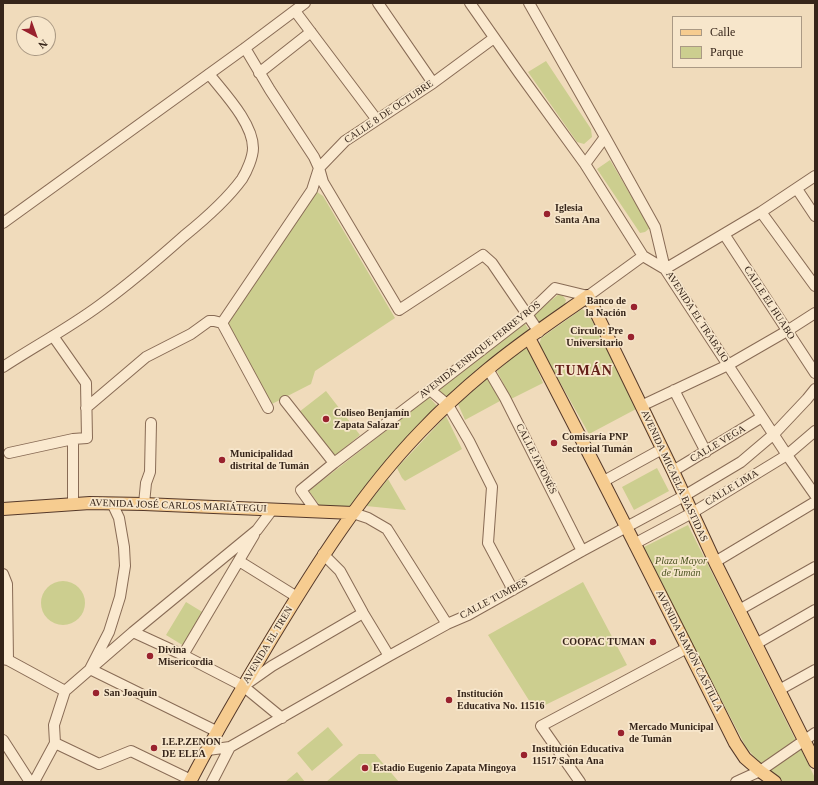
<!DOCTYPE html>
<meta charset="utf-8">
<style>
body{margin:0}
#map{position:relative;width:818px;height:785px;overflow:hidden;background:#f0dbbb;font-family:Georgia,serif}
canvas{display:block}
.frame{position:absolute;inset:0;border:4px solid #36251a;pointer-events:none}
.legend{position:absolute;left:672px;top:16px;width:130px;height:52px;box-sizing:border-box;background:#f7e6cb;border:1px solid #aa9984;margin:0;padding:5px 7px;list-style:none;font-size:12px;color:#36251a}
.legend li{display:flex;align-items:center;gap:8px;height:20px}
.legend b{width:20px;border:1px solid #aa9984}
.north{position:absolute;left:16px;top:16px;width:40px;height:40px;box-sizing:border-box;background:#f7e6cb;border:1px solid #aa9984;border-radius:50%;rotate:139deg;font-size:11px;font-weight:700;line-height:16px;text-align:center;color:#36251a}
.north::after{content:'';display:block;margin:auto;width:14px;height:18px;background:#99222e;clip-path:polygon(50% 0,100% 100%,50% 72%,0 100%)}
</style>
<div id="map">
<canvas width="818" height="785"></canvas>
<div class="frame"></div>
<ul class="legend">
<li><b style="height:5px;background:#f6cc90"></b>Calle</li>
<li><b style="height:11px;background:#ccce8f"></b>Parque</li>
</ul>
<div class="north">N</div>
</div>
<script>
const context = document.querySelector('canvas').getContext('2d');
context.lineJoin = 'round';
function fill(path, color) { context.fillStyle = color; context.fill(path, 'evenodd'); }
function trace(path, color, width, dash) { context.strokeStyle = color; context.lineWidth = width; context.lineCap = dash ? 'butt' : 'round'; context.setLineDash(dash || []); context.stroke(path); }
function label(font, color, halo, rows, align = 'center') {
  context.font = font + ' Georgia,serif'; context.lineWidth = 3.5; context.setLineDash([]); context.textBaseline = 'middle'; context.strokeStyle = halo; context.fillStyle = color; for (const [text, x, y, turn = 0] of rows) {
    context.save(); context.translate(x, y); context.rotate((+turn || 0) * Math.PI / 180); context.textAlign = isNaN(turn) ? turn : align; if (halo) context.strokeText(text, 0, 0); context.fillText(text, 0, 0); context.restore();
  }
}
const green = new Path2D(`
 M546,61L591,129L592,137L584,144L577,142L528,72Z
 M610,160L650,228L645,232L640,233L597,169Z
 M317,192L323,196L395,318L315,371L311,384L270,405L227,323Z
 M559,294L563,296L566,300L565,304L541,322H536L533,315Z
 M582,309L588,313L638,408L589,434L539,345L541,338Z
 M524,322L529,330L447,399L438,390Z
 M524,348L529,349L543,383L511,399L497,371Z
 M488,378L500,401L465,420L458,404Z
 M326,391L360,435L336,455L332,454L299,412Z
 M429,397L438,407L393,454L370,480L350,507L320,506L309,491Z
 M446,416L462,449L405,481L402,478L397,468Z
 M657,468L669,491L634,510L622,487Z
 M388,479L406,510L366,506Z
 M688,525L796,741L761,765L746,747L642,548Z
 M41 603a22 22 0 1 1 44 0a22 22 0 1 1-44 0Z
 M583,582L627,665L535,710L488,635Z
 M186,602L204,613L184,646L166,635Z
 M328,727L343,745L312,771L297,753Z
 M801,749L815,778V782H783L768,771Z
 M359,754H375L399,782H326Z
 M297,772L305,782H285Z`);
const minor = new Path2D(`
 M378,3L433,83
 M470,3L519,73L585,164L643,256L665,269
 M529,3L605,137L655,227L665,269L787,455L815,495
 M295,11L377,120
 M245,48L270,90L314,157L319,168L323,182L399,310L483,255L492,263L539,332
 M259,73L311,32
 M585,164L605,137
 M797,189L815,216
 M761,212L815,286
 M3,223L245,48L305,3
 M724,234L815,373
 M665,269L761,212L815,176
 M222,323L312,190L319,168L345,141L433,83L494,38
 M222,323L268,408
 M3,367C35,346 69,328 100,305C129,284 157,260 184,236C205,219 226,201 242,179C247,171 253,157 253,148C253,123 224,93 209,74
 M488,369L505,398L582,551
 M430,390L448,405L469,441L492,487L488,543L513,590
 M674,390L706,452
 M285,401L334,463
 M641,406L728,365L787,331L815,313
 M86,408L146,357L191,334L209,321H214L222,323
 M9,453L73,439L87,438L86,383L53,336
 M673,471L762,417
 M604,481L662,449
 M112,503L119,518L124,547L125,566L120,597L109,632L90,669L218,732
 M73,504V439
 M144,504L146,483L150,472L151,423
 M316,511L301,490L334,463L430,390L527,315L555,288L588,296L643,256
 M353,513L368,518L387,529L447,624
 M634,544L692,513L787,455L815,431
 M323,554L340,571L363,613L389,656
 M239,561L297,597
 M715,562L815,502
 M3,574L7,584L8,660
 M739,610L815,567
 M133,632L183,655L243,686L282,718
 M756,644L815,610
 M183,655L254,535
 M3,659L8,660L65,691
 M245,685L272,666L363,613
 M779,690L815,670
 M3,740L30,782
 M55,743L99,764L131,751L191,780
 M208,750L230,747L389,656L447,624L468,615L582,551L684,496L741,462L774,434L807,399L815,389
 M34,782L55,743L54,725L65,691L133,632L257,530L272,510
 M212,782L230,747
 M580,782L541,726L687,648
 M736,782L760,771L815,733`);
const major = new Path2D(`
 M529,338C599,472 667,607 735,743L745,758L760,771L775,782
 M3,509L90,503L144,504L353,513
 M190,782C215,733 244,685 272,638C316,565 362,492 421,431C442,409 464,389 487,370C519,343 554,320 588,296L673,471L715,562L815,762`);
const markers = [
 [547,214,4,"#99222e"],
 [634,307,4,"#99222e"],
 [631,337,4,"#99222e"],
 [326,419,4,"#99222e"],
 [554,443,4,"#99222e"],
 [222,460,4,"#99222e"],
 [653,642,4,"#99222e"],
 [150,656,4,"#99222e"],
 [96,693,4,"#99222e"],
 [449,700,4,"#99222e"],
 [621,733,4,"#99222e"],
 [154,748,4,"#99222e"],
 [524,755,4,"#99222e"],
 [365,768,4,"#99222e"]
];
const streetNames = [
 ["CALLE 8 DE OCTUBRE",389,112,-34],
 ["CALLE EL HUABO",769,303,57],
 ["AVENIDA EL TRABAJO",697,317,57],
 ["AVENIDA ENRIQUE FERREYROS",480,350,-38],
 ["CALLE VEGA",718,444,-31],
 ["CALLE JAPONÉS",536,459,63],
 ["AVENIDA MICAELA BASTIDAS",674,476,65],
 ["CALLE LIMA",732,488,-31],
 ["AVENIDA JOSÉ CARLOS MARIÁTEGUI",178,506,2],
 ["CALLE TUMBES",494,599,-28],
 ["AVENIDA EL TREN",268,645,-59],
 ["AVENIDA RAMÓN CASTILLA",689,651,63]
];
const poiNames = [
 ["Iglesia",555,208],
 ["Santa Ana",555,220],
 ["Banco de",626,301,"right"],
 ["la Nación",626,313,"right"],
 ["Circulo: Pre",623,331,"right"],
 ["Universitario",623,343,"right"],
 ["Coliseo Benjamín",334,413],
 ["Zapata Salazar",334,425],
 ["Comisaría PNP",562,437],
 ["Sectorial Tumán",562,449],
 ["Municipalidad",230,454],
 ["distrital de Tumán",230,466],
 ["COOPAC TUMAN",645,642,"right"],
 ["Divina",158,650],
 ["Misericordia",158,662],
 ["San Joaquin",104,693],
 ["Institución",457,694],
 ["Educativa No. 11516",457,706],
 ["Mercado Municipal",629,727],
 ["de Tumán",629,739],
 ["I.E.P.ZENON",162,742],
 ["DE ELEA",162,754],
 ["Institución Educativa",532,749],
 ["11517 Santa Ana",532,761],
 ["Estadio Eugenio Zapata Mingoya",373,768]
];
const parkNames = [
 ["Plaza Mayor",681,561],
 ["de Tumán",681,573]
];
const districtNames = [
 ["TUMÁN",584,371]
];
fill(green, '#ccce8f');
trace(minor, '#886b55', 12);
trace(major, '#55392a', 14);
trace(minor, '#fae9cf', 10);
trace(major, '#f6cc90', 12);
for (const [x, y, r, color] of markers) { const dot = new Path2D(); dot.arc(x, y, r, 0, 2 * Math.PI); context.fillStyle = color; context.fill(dot); trace(dot, '#f7e6cb', 1.5); }
label('10px', '#36251a', '#f7e6cb', streetNames);
label('bold 10px', '#36251a', '#f7e6cb', poiNames, 'left');
label('italic 10px', '#4b5320', '#f7e6cb', parkNames);
context.letterSpacing = '1px';
label('bold 14px', '#642018', '#f7e6cb', districtNames);
context.letterSpacing = '0px';
</script>
